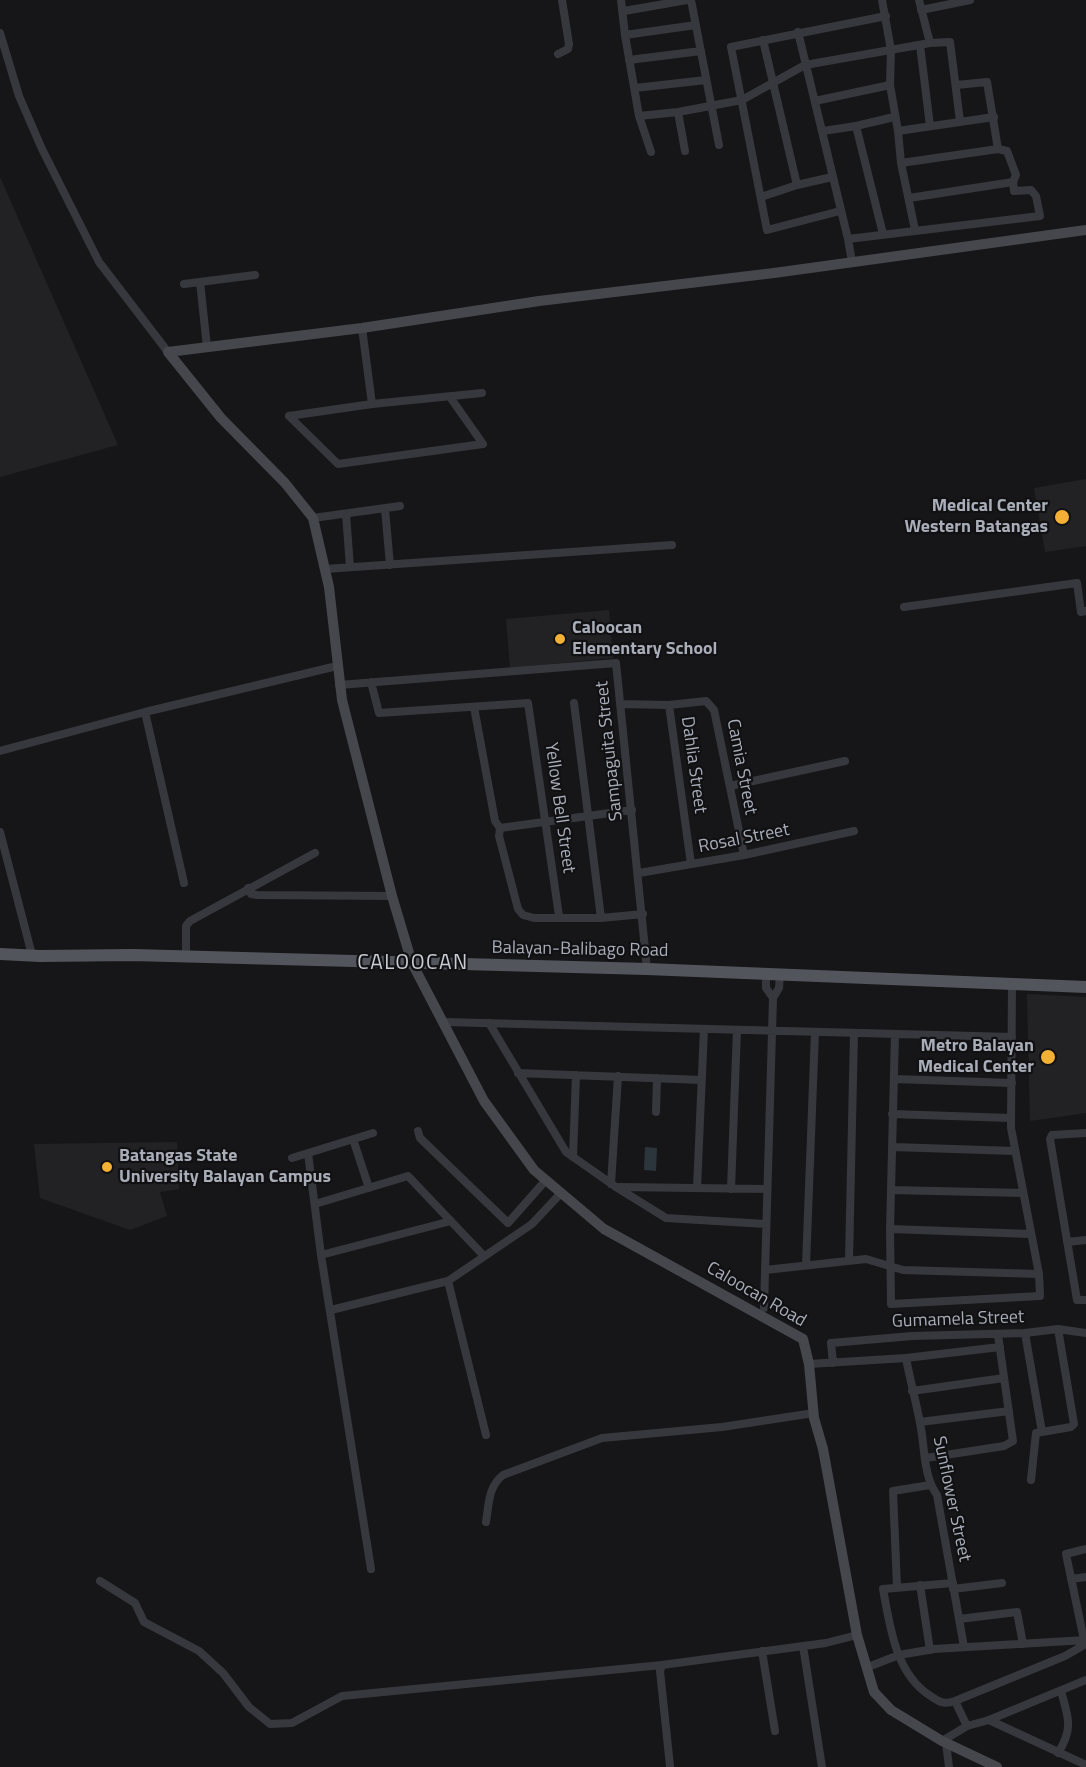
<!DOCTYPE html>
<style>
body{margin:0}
canvas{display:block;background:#161618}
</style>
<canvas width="1086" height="1767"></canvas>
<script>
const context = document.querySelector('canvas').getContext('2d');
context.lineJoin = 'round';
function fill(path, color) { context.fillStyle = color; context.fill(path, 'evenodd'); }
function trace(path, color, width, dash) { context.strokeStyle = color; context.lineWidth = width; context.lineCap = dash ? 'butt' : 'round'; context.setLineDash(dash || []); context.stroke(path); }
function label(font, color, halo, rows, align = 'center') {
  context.font = font + ' "Titillium Web",sans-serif'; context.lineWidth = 4.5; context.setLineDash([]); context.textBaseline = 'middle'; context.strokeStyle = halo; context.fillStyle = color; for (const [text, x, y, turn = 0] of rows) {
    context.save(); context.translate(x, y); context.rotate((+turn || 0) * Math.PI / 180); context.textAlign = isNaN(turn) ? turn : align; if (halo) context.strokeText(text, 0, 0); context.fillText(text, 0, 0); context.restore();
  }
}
const built = new Path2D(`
 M0,177L118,445L0,477Z
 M1086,479V546L1045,552L1034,488Z
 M609,610L613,658L510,668L506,619Z
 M1027,994L1086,997V1113L1030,1121Z
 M177,1142L179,1189L160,1192L167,1216L130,1230L40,1198L34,1144Z`);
const water = new Path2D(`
 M645,1147L657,1148L656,1171L644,1170Z`);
const street = new Path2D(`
 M621,0L625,35L639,116L651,152
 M691,0L719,145
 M882,0L891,50L890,85L898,131L901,163L915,230
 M921,10L970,0
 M624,11L687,0
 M798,32L848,239L852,262
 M0,33L19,96L42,149L99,262L168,352
 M625,35L696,25
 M763,40L797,185
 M930,43L950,42L960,121
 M920,45L930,126
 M558,54L568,49L569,44L562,0
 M629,60L701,51
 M956,85L987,82L998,149
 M635,88L706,80
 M815,101L890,85
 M678,112L685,151
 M639,116L678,112L742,100L805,65L930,43L919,0
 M856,126L883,234
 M823,131L856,126L894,117
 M898,131L994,117
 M901,163L998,149L1007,151L1016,175L1013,182L909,198
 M761,197L797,185L832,177
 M840,211L767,230L731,47L886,16
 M848,239L1040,216L1036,196L1031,190L1014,191L1013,182
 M200,282L207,347
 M184,284L255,275
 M362,328L372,404
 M289,416L338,464L483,444L450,397
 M289,416L372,404L482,393
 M385,509L390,565
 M346,514L350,567
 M313,518L400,506
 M325,569L672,545
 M904,607L1077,583L1081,612L1086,611
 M371,682L379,713L528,703L559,916
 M339,685L616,663L647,969
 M574,703L601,918
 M620,704L669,705L706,701L714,710L744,855
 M669,705L691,864
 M474,707L495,821L500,828L499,836L518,909L523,915L534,918H601L643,914
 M145,712L184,883
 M0,751L145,712L337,666
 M730,786L845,761
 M500,828L632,810
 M0,832L32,955
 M639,873L744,855L854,831
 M248,888L251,894L257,895L392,896
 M186,957V926L190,921L315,853
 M766,974V988L773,998
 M445,1022L1012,1037
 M489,1023L566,1152L616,1187L666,1218L766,1224
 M895,1034L890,1229L891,1304L1040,1296L1039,1274L1011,1128L1012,984
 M518,1073L702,1080
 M894,1079L1012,1083
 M656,1112L657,1078
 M892,1114L1011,1118
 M418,1131L420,1138L508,1223L546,1180
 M1086,1133L1052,1135L1050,1139L1077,1300H1086
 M353,1139L369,1188
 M892,1147L1015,1151
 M308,1153L321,1255L371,1569
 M573,1157L576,1075
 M292,1158L373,1133
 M611,1184L618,1076
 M619,1187L767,1189
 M697,1188L704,1029
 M731,1189L737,1030
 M891,1190L1023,1193
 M315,1204L408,1176L484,1256
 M890,1229L1031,1234
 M1067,1242L1086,1240
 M321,1255L451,1221
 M849,1260L854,1033
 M806,1265L815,1032
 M765,1270L866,1259L903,1270L1039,1274
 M448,1281L486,1435
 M764,1308L773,998L779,988L780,974
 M331,1310L448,1281L532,1224L561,1193
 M1025,1333L1042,1432
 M906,1358C910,1380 916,1401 920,1423C925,1446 923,1476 937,1495L964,1647
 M833,1363L831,1343L912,1336L1025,1333L1058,1329L1086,1333
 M809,1364L906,1358L1000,1347
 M912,1391L1004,1378
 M920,1422L1009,1411
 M926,1458L1004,1446L1013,1441L998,1335
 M1031,1480L1036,1433L1071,1427L1074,1424L1058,1329
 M486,1522C489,1504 488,1487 503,1475L602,1438L722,1427L814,1413
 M1071,1579L1086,1577
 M100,1581L135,1603L144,1622L199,1651L223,1673L249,1707L270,1724L292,1723L342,1696L662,1665
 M953,1583L883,1589C890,1626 895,1672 929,1695C939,1702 943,1705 955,1701L1065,1656L1086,1644
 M920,1585L930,1650
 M897,1587L893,1491L930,1485
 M953,1589L1002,1583
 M959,1619L1017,1612L1023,1644
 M1084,1640L1066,1554L1086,1549
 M803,1646L822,1767
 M762,1651L775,1731
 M868,1667L899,1655L934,1649L1086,1640
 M955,1701L967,1726
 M989,1720L1086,1765
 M942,1741L967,1726L989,1720L1086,1680
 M946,1743L949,1767
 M1058,1753C1074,1728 1068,1717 1061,1691
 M670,1766L660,1671L662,1665L826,1643L857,1635`);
const secondary = new Path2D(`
 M168,352L221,418L285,483L313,518L329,587L342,700L392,896L412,963L484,1101L534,1170L604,1229L803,1339L809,1364L814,1418L823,1449L857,1635L874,1692L891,1710L942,1741L997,1767
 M168,352L362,328L539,301L774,273L1086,230`);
const primary = new Path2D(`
 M0,954L40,956L133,955L647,969L1086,987`);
const markers = [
 [1062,517,8,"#f2b134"],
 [560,639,6,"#f2b134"],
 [1048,1057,8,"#f2b134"],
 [107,1167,6,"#f2b134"]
];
const poiNames = [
 ["Medical Center",1048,507],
 ["Western Batangas",1048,528],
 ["Caloocan",572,629,"left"],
 ["Elementary School",572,650,"left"],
 ["Metro Balayan",1034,1047],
 ["Medical Center",1034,1068],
 ["Batangas State",119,1157,"left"],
 ["University Balayan Campus",119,1178,"left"]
];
const streetNames = [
 ["Sampaguita Street",610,751,-96],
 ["Dahlia Street",693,765,82],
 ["Camia Street",741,767,79],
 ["Yellow Bell Street",559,808,82],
 ["Rosal Street",744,839,-11],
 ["Balayan-Balibago Road",580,950,1],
 ["Caloocan Road",756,1295,30],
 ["Gumamela Street",958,1320,-2],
 ["Sunflower Street",951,1499,78]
];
const quarterNames = [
 ["CALOOCAN",413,964]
];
fill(built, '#222225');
fill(water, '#2c353c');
trace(street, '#37383d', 8);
trace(secondary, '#45474d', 10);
trace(primary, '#53555c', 12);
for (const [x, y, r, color] of markers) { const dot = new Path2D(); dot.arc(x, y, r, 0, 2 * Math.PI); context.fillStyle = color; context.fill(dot); trace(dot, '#111113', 2); }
label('bold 18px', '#a8adb8', '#111113', poiNames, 'right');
label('18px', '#a8adb8', '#111113', streetNames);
context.letterSpacing = '1.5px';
label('21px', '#c9ccd4', '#111113', quarterNames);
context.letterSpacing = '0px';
</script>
